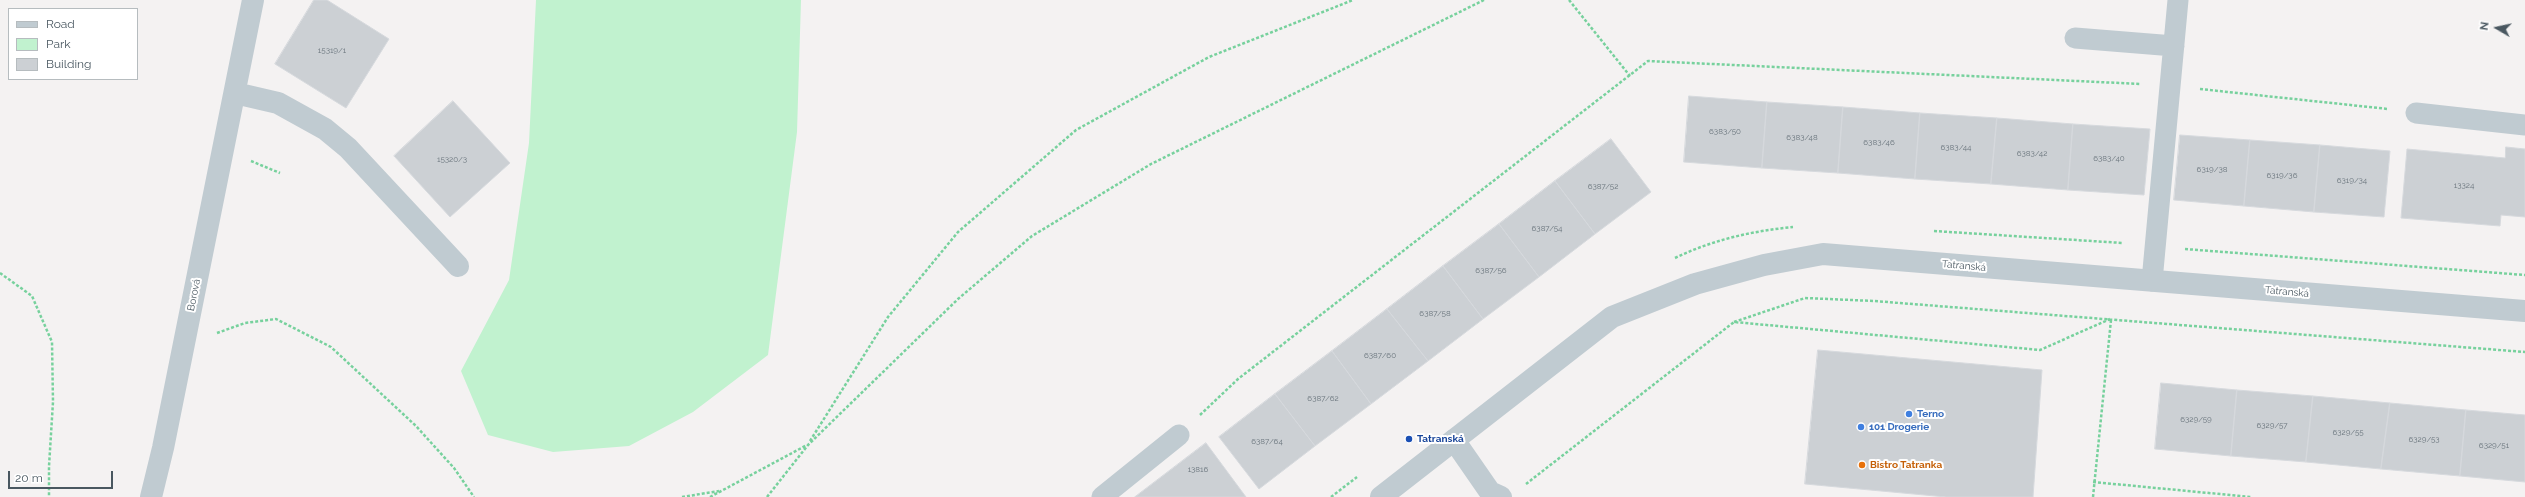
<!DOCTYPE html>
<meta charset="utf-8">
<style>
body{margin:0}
#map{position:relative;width:2525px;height:497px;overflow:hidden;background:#f4f2f2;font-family:Raleway,sans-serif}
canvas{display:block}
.legend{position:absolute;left:8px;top:8px;width:130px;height:72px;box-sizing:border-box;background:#fff;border:1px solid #b6bcbf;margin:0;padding:5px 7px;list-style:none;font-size:12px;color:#495760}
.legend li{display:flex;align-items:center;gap:8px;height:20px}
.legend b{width:20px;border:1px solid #b6bcbf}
.north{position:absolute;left:2477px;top:8px;width:40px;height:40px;-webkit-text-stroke:3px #fff;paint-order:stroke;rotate:279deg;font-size:11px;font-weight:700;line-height:16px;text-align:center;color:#495760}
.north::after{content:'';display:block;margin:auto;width:14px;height:18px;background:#495760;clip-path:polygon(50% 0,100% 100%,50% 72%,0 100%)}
.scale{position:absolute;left:8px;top:471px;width:105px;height:18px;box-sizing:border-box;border:2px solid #495760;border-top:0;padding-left:5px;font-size:12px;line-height:14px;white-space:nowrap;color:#495760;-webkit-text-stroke:3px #fff;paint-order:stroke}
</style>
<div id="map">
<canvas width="2525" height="497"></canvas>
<ul class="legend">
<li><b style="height:5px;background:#c0cbd1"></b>Road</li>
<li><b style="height:11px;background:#c1f2cf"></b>Park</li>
<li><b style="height:11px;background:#ccd0d4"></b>Building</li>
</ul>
<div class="north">N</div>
<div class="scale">20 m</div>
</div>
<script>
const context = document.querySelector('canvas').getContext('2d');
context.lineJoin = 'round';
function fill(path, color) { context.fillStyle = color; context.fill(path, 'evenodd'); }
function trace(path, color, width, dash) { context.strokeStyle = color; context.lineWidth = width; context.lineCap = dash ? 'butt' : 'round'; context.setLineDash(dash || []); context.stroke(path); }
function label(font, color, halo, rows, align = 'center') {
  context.font = font + ' Raleway,sans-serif'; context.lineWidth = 4; context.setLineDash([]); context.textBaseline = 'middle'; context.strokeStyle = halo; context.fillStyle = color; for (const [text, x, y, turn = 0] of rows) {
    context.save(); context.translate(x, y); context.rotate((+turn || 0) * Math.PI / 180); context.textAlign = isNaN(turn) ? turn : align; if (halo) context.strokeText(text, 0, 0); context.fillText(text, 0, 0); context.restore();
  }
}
const green = new Path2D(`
 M536,0H801L797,132L768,355L693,412L629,446L553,452L488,435L461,371L509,280L529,143Z`);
const building = new Path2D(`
 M314,0H327L389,39L346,108L275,64Z
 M1689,96L1767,102L1762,168L1684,162Z
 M453,101L510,163L450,217L394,156Z
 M1767,102L1843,107L1838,173L1762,168Z
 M1843,107L1920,113L1915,179L1838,173Z
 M1920,113L1997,118L1991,184L1915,179Z
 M1997,118L2073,124L2068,190L1991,184Z
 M2073,124L2150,129L2144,195L2068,190Z
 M2180,135L2250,140L2244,206L2174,200Z
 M1611,139L1651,192L1595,234L1555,181Z
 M2250,140L2320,145L2314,212L2244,206Z
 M2320,145L2390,151L2384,217L2314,212Z
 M2506,147L2525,149V217L2501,215L2500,226L2401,218L2407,149L2505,158Z
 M1555,181L1595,234L1539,277L1499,224Z
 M1499,224L1539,277L1483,319L1443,266Z
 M1443,266L1483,319L1428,361L1387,309Z
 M1387,309L1428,361L1371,404L1332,351Z
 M1818,350L2042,370L2033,497H1946L1805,484Z
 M1332,351L1371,404L1315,446L1275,394Z
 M2161,383L2237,390L2231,456L2155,449Z
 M2237,390L2313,396L2306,462L2231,456Z
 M1275,394L1315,446L1259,489L1219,437Z
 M2313,396L2390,403L2381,469L2306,462Z
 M2390,403L2466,410L2460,476L2381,469Z
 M2466,410L2525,415V482L2460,476Z
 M1206,443L1246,497H1135Z`);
const path = new Path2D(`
 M1569,0L1630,76
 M2200,89L2388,109
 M251,161L280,173
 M1934,231L2123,243
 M2185,249L2525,275
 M1675,258C1712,240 1752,231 1793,227
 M0,273L32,296L52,342L53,402L49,466V497
 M1734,322L1805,298L1874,301L2525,352
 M217,333L245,323L276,319L331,347L416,426L454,468L474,497
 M1200,415L1238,379L1648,61L2141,84
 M810,441L888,317L958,232L1076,130L1209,57L1353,0
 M2093,482L2251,497
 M1526,484L1734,322L2040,350L2110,319
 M682,497L719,491
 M710,497L807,445
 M767,497L808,445L958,299L1032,236L1151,164L1484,0
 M1331,497L1357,477
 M2093,497L2111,320`);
const service = new Path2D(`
 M2075,38L2174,46
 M2416,113L2525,125
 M2152,281L2178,0
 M1102,497L1179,435`);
const minor = new Path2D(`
 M235,93L278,103L325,129L348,148L458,266
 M1454,440L1490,492L1501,497
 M151,497L163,448L253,0`);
const tertiary = new Path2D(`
 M1381,497L1612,317L1695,284L1764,265L1823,254L2525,311`);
const markers = [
 [1909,414,4,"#3f7fe0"],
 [1861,427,4,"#3f7fe0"],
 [1409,439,4,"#1a4fb4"],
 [1862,465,4,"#e8710a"]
];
const numberNames = [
 ["15319/1",332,51],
 ["6383/50",1725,132],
 ["6383/48",1802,138],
 ["6383/46",1879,143],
 ["6383/44",1956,148],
 ["6383/42",2032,154],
 ["6383/40",2109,159],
 ["15320/3",452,160],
 ["6319/38",2212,170],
 ["6319/36",2282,176],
 ["6319/34",2352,181],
 ["13324",2464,186],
 ["6387/52",1603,187],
 ["6387/54",1547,229],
 ["6387/56",1491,271],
 ["6387/58",1435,314],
 ["6387/60",1380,356],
 ["6387/62",1323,399],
 ["6329/59",2196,420],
 ["6329/57",2272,426],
 ["6329/55",2348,433],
 ["6329/53",2424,440],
 ["6387/64",1267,442],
 ["6329/51",2494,446],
 ["13816",1198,470]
];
const streetNames = [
 ["Tatranská",1964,266,5],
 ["Tatranská",2287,292,5],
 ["Borová",194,295,-79]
];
const shopNames = [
 ["Terno",1917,414],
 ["101 Drogerie",1869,427]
];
const transitNames = [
 ["Tatranská",1417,439]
];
const foodNames = [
 ["Bistro Tatranka",1870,465]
];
fill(green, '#c1f2cf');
fill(building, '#ccd0d4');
trace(building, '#d6d9dd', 1);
trace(path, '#77d19d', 2.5, [3, 2]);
trace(service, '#c0cbd1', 21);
trace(minor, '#c0cbd1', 22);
trace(tertiary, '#c0cbd1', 22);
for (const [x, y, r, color] of markers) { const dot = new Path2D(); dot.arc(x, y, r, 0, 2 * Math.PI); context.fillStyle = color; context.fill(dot); trace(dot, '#fff', 1.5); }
label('8px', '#6a757d', null, numberNames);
label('10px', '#495760', '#fff', streetNames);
label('bold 10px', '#366cbe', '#fff', shopNames, 'left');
label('bold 10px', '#164399', '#fff', transitNames, 'left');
label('bold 10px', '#c56008', '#fff', foodNames, 'left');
</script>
